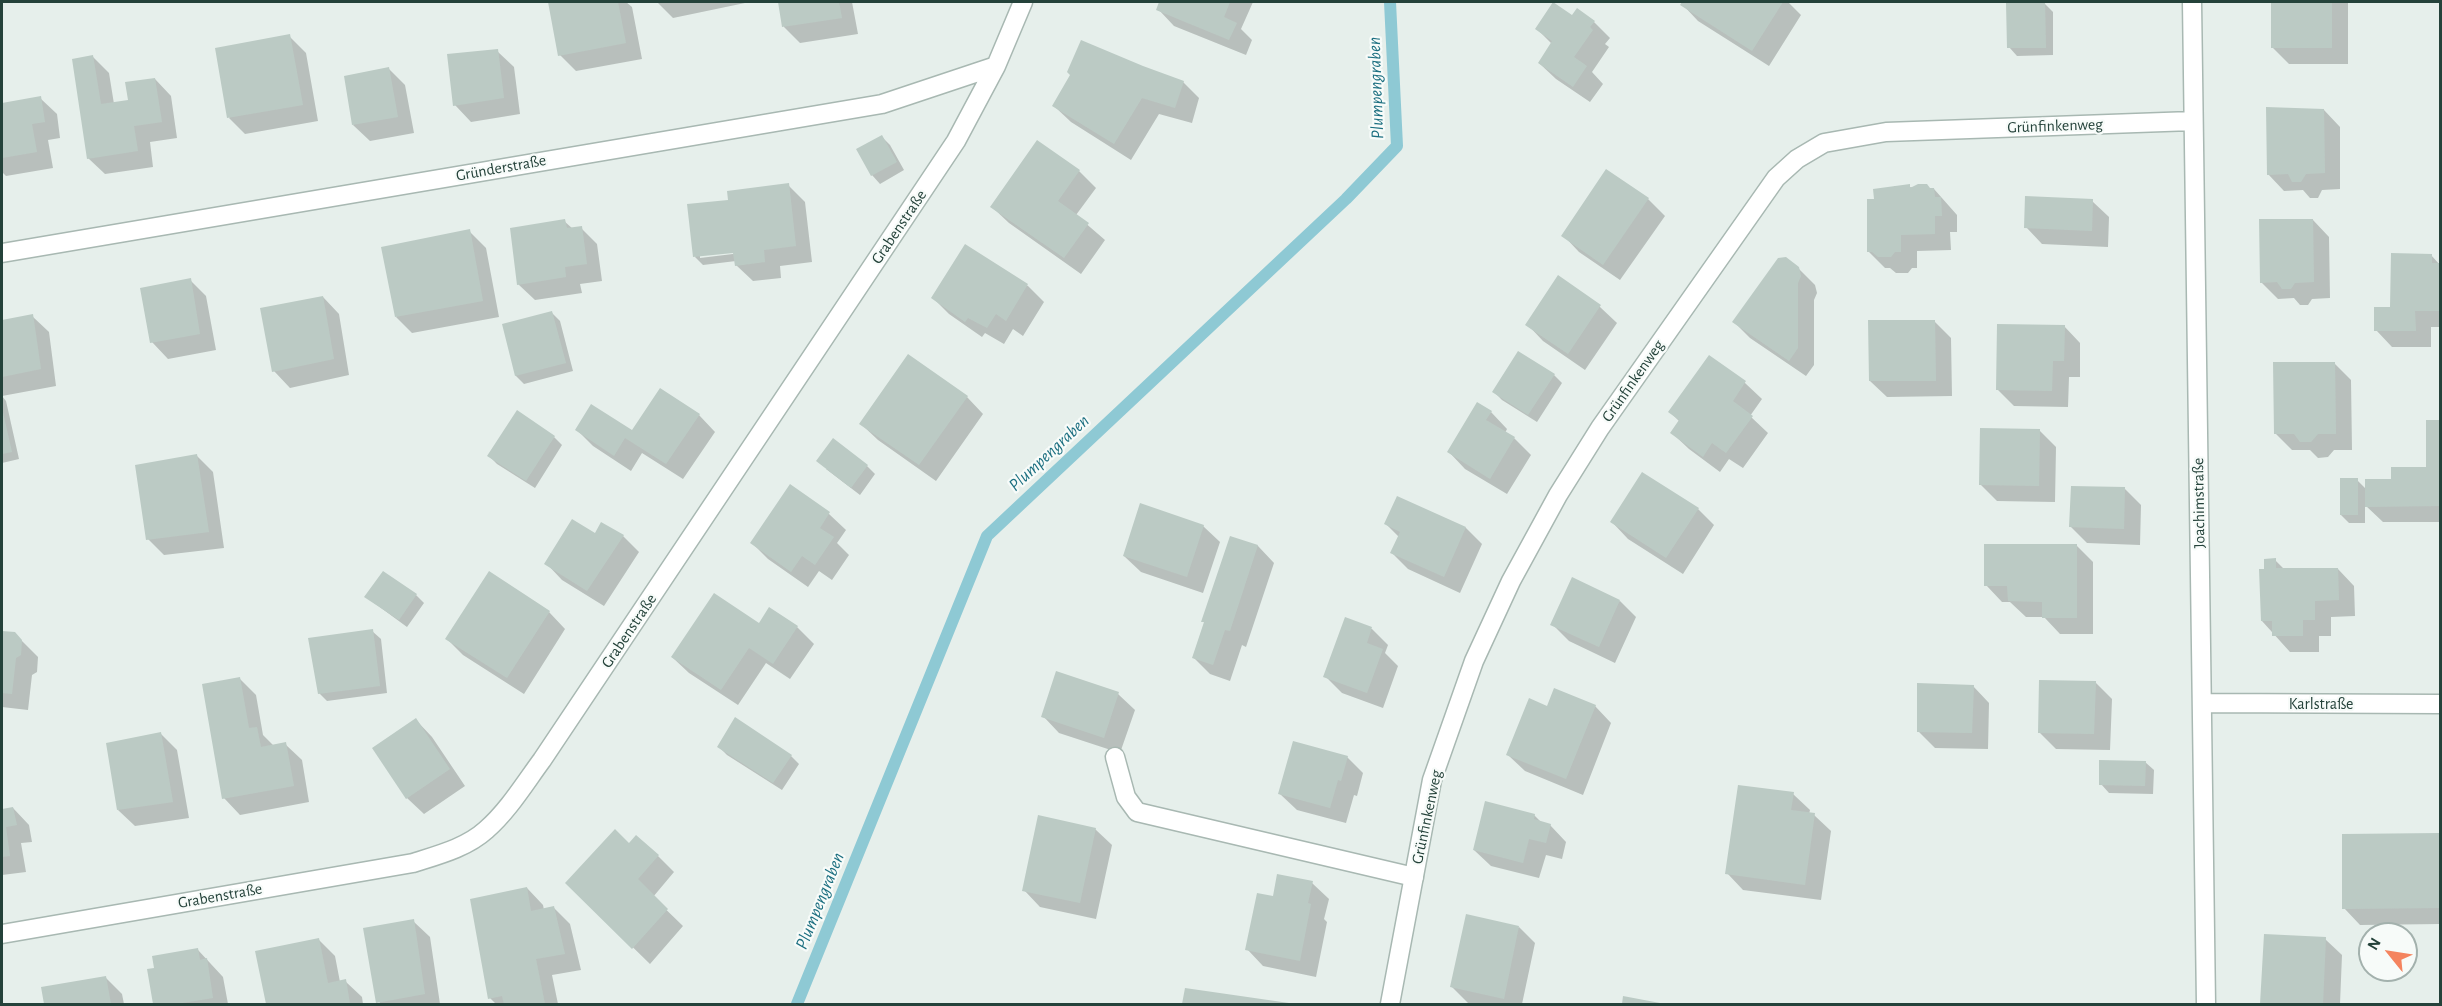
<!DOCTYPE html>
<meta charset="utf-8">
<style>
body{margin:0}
#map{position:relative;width:2442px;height:1006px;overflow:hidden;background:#e6efeb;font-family:"Alegreya Sans",sans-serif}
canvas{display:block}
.frame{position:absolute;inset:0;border:3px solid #24423a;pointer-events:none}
.north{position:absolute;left:2358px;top:922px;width:60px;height:60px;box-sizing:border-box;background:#f7fbf9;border:2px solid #a3b1ad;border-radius:50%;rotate:300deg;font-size:16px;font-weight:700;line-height:24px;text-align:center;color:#24423a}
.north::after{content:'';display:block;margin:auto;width:21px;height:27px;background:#f4845f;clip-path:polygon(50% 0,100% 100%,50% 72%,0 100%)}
</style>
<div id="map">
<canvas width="2442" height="1006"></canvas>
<div class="frame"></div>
<div class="north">N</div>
</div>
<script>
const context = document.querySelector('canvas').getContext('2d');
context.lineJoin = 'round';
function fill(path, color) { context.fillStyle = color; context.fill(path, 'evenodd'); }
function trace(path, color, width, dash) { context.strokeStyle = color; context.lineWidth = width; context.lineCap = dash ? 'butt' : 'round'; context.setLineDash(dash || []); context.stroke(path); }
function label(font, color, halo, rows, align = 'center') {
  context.font = font + ' "Alegreya Sans",sans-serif'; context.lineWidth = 4.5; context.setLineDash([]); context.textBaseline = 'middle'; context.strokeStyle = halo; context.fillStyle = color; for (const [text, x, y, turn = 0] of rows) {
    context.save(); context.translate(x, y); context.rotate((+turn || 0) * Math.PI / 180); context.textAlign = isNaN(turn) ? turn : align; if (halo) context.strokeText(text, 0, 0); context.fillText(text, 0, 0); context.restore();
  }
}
const shadow = new Path2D(`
 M550,2H626L632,7L642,59L576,71L560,55Z
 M657,2H745V3L673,18Z
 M780,2H852L858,34L800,43L784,27Z
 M1161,2H1253L1241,29L1252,40L1246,55L1174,26L1158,9Z
 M1684,2H1788L1801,15L1769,66L1698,21L1682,4Z
 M2273,2H2348V64H2289L2273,48Z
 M2045,4L2053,12V55L2017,56L2009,47Z
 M1573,17L1594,22L1610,38L1605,44L1609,47L1592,72L1603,84L1590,102L1556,79L1539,63L1552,44L1537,29Z
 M289,36L306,53L318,121L245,134L229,118Z
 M497,51L514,67L520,114L471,122L455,105Z
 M93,57L109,73L114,104L130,101L155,79L171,96L177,138L150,142L153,167L105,174L88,158Z
 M1142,68L1183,82L1199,98L1192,123L1159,114L1131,160L1071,122L1054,106Z
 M389,69L405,85L414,133L370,141L353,125Z
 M40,98L57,114L60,138L48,140L53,168L6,176L2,172V105Z
 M2324,110L2340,127V189L2322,190L2318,198H2310L2303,190L2284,191L2268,174Z
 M882,137L890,145L904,170L880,184L872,175L858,150Z
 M1037,142L1079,171L1096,188L1076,215L1105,240L1081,274L1009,223L992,207Z
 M1607,171L1648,199L1665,216L1620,280L1579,252L1563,235Z
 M788,185L805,202L812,262L780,266L781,278L753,281L736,265V261L703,265L695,257L727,201ZM740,250L741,253L700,258V255Z
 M1894,186L1934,189L1957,215V232H1950L1951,250L1917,251V268H1912L1908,273H1896L1890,268H1885L1869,252L1875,200L1893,189Z
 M2092,201L2109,217L2108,247L2042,244L2026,227Z
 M2313,220L2329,237L2330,298L2312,299L2308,305H2300L2294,298L2278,299L2261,282Z
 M564,221L573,229L581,228L597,244L602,281L580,284L582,293L535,300L518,284Z
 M469,231L486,248L499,317L412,333L396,317Z
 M966,246L1028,286L1044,302L1023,336L1013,329L1004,344L985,333L982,337L949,314L933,298Z
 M2431,255L2440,265V327H2431V347H2392L2376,330Z
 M1798,268L1815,285L1817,293L1814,300V365L1806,376L1750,338L1734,322Z
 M1558,277L1600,307L1617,323L1585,370L1543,341L1527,324Z
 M190,280L206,296L216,350L168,359L152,342Z
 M323,297L339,314L349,375L290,388L274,371Z
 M552,313L560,321L573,371L524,384L516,376L503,325Z
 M32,316L49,332L56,386L2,396V322Z
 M1934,321L1951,338L1952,396L1887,397L1870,381Z
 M2064,326L2080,343V377H2069L2068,407L2014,406L1998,390Z
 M1709,357L1745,383L1762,399L1750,416L1768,433L1743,468L1729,459L1720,472L1689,449L1672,433L1680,422L1670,412Z
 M2334,363L2351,380L2352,450H2334L2328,457L2318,458L2310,450H2292L2276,434Z
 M1554,375L1562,383L1537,422L1502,400L1494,392Z
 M2440,388V522H2383L2365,505V523H2349L2341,515L2357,480L2366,489L2427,469L2428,421H2440Z
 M2,396L6,401L19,459L2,463Z
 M967,397L983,414L936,481L878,440L861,424Z
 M1491,412L1507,429L1505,433L1514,438L1531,455L1507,494L1465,469L1449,452Z
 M699,415L715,432L683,479L642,453L631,471L593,446L577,430L632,432Z
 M2039,430L2056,447L2055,502L1997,501L1980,484Z
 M554,437L562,445L535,488L497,464L489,456Z
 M197,456L213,472L224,548L164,555L148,539Z
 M867,466L875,474L860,495L826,469Z
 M790,486L829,514L846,530L837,543L849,555L832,580L819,571L808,587L768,559L752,543Z
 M2125,489L2141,505L2140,545L2087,543L2071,527Z
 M1398,498L1466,528L1482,544L1460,593L1408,569L1392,553L1399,537L1386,524Z
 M1698,509L1714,525L1683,574L1628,539L1612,522Z
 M1203,526L1220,542L1203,593L1141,572L1124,556Z
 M595,535L623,536L639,552L604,606L562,580L546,563Z
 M1231,537L1258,546L1274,563L1246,647L1242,645L1230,681L1210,674L1194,658L1205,624L1203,621Z
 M2076,545L2093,562V634H2060L2044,617H2026L2010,602H2002L1986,585Z
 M2275,560L2285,570L2338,569L2354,586L2355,616L2331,617V636H2319V652H2290L2262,621L2265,571Z
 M416,595L424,603L407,627L366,597Z
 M1620,601L1636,617L1615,663L1569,641L1552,624Z
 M770,609L797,627L814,644L790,679L766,663L738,705L689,673L672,657L759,625Z
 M549,612L565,629L524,694L463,655L447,639Z
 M1345,619L1372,629L1388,645L1385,653L1398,666L1383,708L1342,693L1325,676Z
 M372,631L381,639L387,693L327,701L319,693Z
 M2,632L15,634L38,657L37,672L32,675L28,710L2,707Z
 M240,679L256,695L263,735L274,746L285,744L302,760L309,802L240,815L224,798Z
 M2095,682L2112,699L2110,750L2056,749L2039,732Z
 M1973,686L1989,703L1988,749L1935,748L1918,731Z
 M1118,694L1135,710L1120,753L1059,733L1043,716Z
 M1595,706L1611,723L1583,795L1525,771L1508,755L1548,707Z
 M416,720L432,737L465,786L424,814L407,798Z
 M161,734L177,750L189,818L135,826L118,810Z
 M719,747L791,756L799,764L782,790L727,755Z
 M1347,757L1363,773L1357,796L1354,795L1346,823L1297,810L1280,794Z
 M2145,762L2154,770L2153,794L2109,793L2101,784Z
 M1793,794L1810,810L1809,814L1814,815L1831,831L1821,900L1743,890L1727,873Z
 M2,808L4,810L13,808L29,825L32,842L21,843L26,872L2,875Z
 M1534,815L1542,823L1550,825L1566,842L1562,859L1546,855L1539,878L1491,866L1474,850Z
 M1095,829L1112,845L1096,919L1040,907L1024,890Z
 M2438,834L2440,836V924L2360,925L2344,908Z
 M629,845L658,856L674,872L653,897L683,926L650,964L567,883Z
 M1312,883L1329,899L1324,919L1327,922L1316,977L1263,966L1247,949Z
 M527,888L543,905L544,910L554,908L570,924L581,970L552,975L558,1004H496L490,998Z
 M413,921L430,937L440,1004H380L364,930Z
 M1519,927L1535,943L1522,1004L1468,1003L1452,987Z
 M2265,936L2325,939L2342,955L2340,1004H2262Z
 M319,940L335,956L340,982L345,981L362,997L363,1004H267L257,952Z
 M198,950L223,977L228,1004H154L148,970L156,969Z
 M106,978L122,994L124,1004H46L43,988Z
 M1186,990L1288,1004H1184Z`);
const stream = new Path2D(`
 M797,1004L987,536L1346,199L1397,146L1390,2`);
const building = new Path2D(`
 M548,2H618L626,43L558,56Z
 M778,2H839L842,18L782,27Z
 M1159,2H1230L1224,17L1237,23L1229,40L1156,10Z
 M1553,2L1572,15L1577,8L1595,21L1590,27L1593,30L1574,57L1587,66L1573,87L1538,63L1552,41L1535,29Z
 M1682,2H1783L1752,51L1680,5Z
 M2045,2L2046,48H2007L2006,3Z
 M2271,2H2332V48H2271Z
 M290,34L303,105L227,118L215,48Z
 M1081,40L1143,66L1184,81L1175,108L1142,98L1114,144L1052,106L1070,75L1067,72Z
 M498,49L504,98L453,106L447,54Z
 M93,55L101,104L128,100L125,82L155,78L162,122L134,126L138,151L87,159L72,59Z
 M389,67L398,117L352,125L344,76Z
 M41,96L45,122L32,124L37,152L2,158V103Z
 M2266,107L2324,109L2325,173L2306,174L2301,182H2292L2288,174L2267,175Z
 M882,135L897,162L871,176L856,149Z
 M1037,140L1080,170L1058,201L1089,223L1064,258L990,207Z
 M1606,169L1649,198L1603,265L1561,236Z
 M789,183L796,246L764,250L765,262L735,266L733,253L693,257L687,204L728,200L727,191Z
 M1910,184V188L1918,184H1927L1930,188H1934L1935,197H1941L1942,216H1935V234L1901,235V252H1895L1891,257H1878L1872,252H1867V199H1874L1873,189Z
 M2025,196L2093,199L2092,231L2024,228Z
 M565,219L567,228L582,226L587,264L565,267L566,277L517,285L510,228Z
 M2259,219H2313L2314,282L2295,283L2291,289H2282L2277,282L2260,283Z
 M470,229L483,301L395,317L381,247Z
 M965,244L1028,284L1006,321L996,314L987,328L968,318L965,322L931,298Z
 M2391,253L2432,254V263H2440V311H2415L2416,331H2374V307H2390Z
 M1786,257L1799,267L1801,276L1798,283V348L1789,361L1732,322L1778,258Z
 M1558,275L1601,305L1568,354L1525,325Z
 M191,278L200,334L150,343L140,288Z
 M323,296L334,359L272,372L260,308Z
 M552,311L566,363L515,376L502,324Z
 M33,314L41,369L2,377V320Z
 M1868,320H1935L1936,381H1869Z
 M1997,324L2065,325L2064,361H2053L2052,391L1996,390Z
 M1518,351L1555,374L1528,415L1492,392Z
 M908,354L968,396L919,465L859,424Z
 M1709,355L1746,381L1733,401L1753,416L1726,453L1712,443L1703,457L1670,433L1679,420L1668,412Z
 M2273,362H2335L2336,434H2318L2311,442H2300L2294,434H2274Z
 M660,388L700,414L666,464L625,438L614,456L575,430L591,404L632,430Z
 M1477,402L1492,411L1486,420L1515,437L1490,479L1447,452Z
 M2,408L12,452L2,454Z
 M517,410L555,436L526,481L487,456Z
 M2426,420H2440V506L2365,507V479H2391V467H2426Z
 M1980,428L2040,429L2039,486L1979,485Z
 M833,438L868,465L851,488L816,461Z
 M197,454L209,532L146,540L135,465Z
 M1642,472L1699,508L1666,558L1610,522Z
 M2340,478H2358V515H2340Z
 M790,484L830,512L820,528L834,537L815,565L802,556L791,572L750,543Z
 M2071,486L2125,487L2124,529L2069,527Z
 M1397,496L1466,527L1444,577L1390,553L1400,532L1384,524Z
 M1140,503L1204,525L1187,577L1123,556Z
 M572,519L595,533L601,522L624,535L587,591L544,564Z
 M1230,536L1258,545L1230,631L1225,630L1213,665L1192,658L1204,622H1201Z
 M1984,544H2077V618H2042V602L2008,601L2007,586H1984Z
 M2276,558V568H2338L2339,600L2315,601V620H2303V636H2272V621H2261L2259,569H2264V559Z
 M383,571L417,594L399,620L364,597Z
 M489,571L550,611L507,678L445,639Z
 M1572,577L1620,600L1599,647L1550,625Z
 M714,593L759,623L769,607L798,626L773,664L749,648L721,690L671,657Z
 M1345,617L1372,627L1367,643L1383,649L1367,693L1323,677Z
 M373,629L380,686L318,694L308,638Z
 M2,631L15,632L22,640L21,655L16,658L12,694L2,693Z
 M1056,671L1119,692L1104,738L1041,717Z
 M240,677L249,728L257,727L261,747L286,742L294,786L222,799L202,684Z
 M2039,680L2096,681L2094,734L2038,733Z
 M1917,683L1974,685L1972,733L1917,732Z
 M1554,688L1596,705L1566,779L1506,755L1529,698L1547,706Z
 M735,717L792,755L773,783L717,747Z
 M416,718L450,769L406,799L372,748Z
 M161,732L173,802L117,810L106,743Z
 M1293,741L1348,756L1341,781L1338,780L1330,808L1278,794Z
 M2099,760L2146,761L2145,786L2099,785Z
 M1738,785L1794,792L1791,810L1815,813L1805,885L1725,874Z
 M1485,801L1535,814L1534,819L1551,824L1546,843L1529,839L1523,863L1473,850Z
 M13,807L17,825L6,827L10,856L2,857V809Z
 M1038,815L1096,828L1080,903L1022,891Z
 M615,829L629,843L636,835L659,855L638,879L668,909L632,949L565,883Z
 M2439,833L2440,908L2342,909V834Z
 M1277,874L1313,881L1308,903L1311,904L1300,961L1245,950L1257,893L1273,896Z
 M527,887L531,911L554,906L565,954L536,959L545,1004H504L502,996L488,999L470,899Z
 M1466,914L1519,926L1504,999L1450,987Z
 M414,919L425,994L376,1003L363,928Z
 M2264,934L2326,937L2323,1004H2260Z
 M319,938L328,983L346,979L350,1004H266L255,951Z
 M198,948L200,960L207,958L213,998L176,1004H153L147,969L154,968L152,956Z
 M106,976L111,1004H44L41,987Z
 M1185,988L1289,1003V1004H1182Z
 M1623,996L1660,1003V1004H1622Z`);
const lane = new Path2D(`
 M1115,757L1126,797L1137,812L1414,877`);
const street = new Path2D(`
 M2192,2L2206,1004
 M2,253L882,104L996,66
 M2202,703L2440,704
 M2,934L413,863C438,855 466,848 486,830C508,811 525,783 542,760L956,141L996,66L1023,2
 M1390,1004L1432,780L1474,661L1511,581L1558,495L1600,428L1776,178L1797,159L1824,143L1886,132L2192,121`);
const streetNames = [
 ["Grünfinkenweg",2055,126,-2],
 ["Gründerstraße",501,168,-10],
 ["Grabenstraße",899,227,-56],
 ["Grünfinkenweg",1633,381,-55],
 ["Joachimstraße",2199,503,-91],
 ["Grabenstraße",629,631,-56],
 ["Karlstraße",2321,704],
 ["Grünfinkenweg",1427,817,-78],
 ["Grabenstraße",220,896,-10]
];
const waterNames = [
 ["Plumpengraben",1376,88,-92],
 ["Plumpengraben",1049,453,-43],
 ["Plumpengraben",820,901,-68]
];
fill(shadow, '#0003');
trace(stream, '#8ec9d4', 12);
fill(building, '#bbcac4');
trace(lane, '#a8b8b2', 21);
trace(street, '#a8b8b2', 21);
trace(lane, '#fff', 18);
trace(street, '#fff', 18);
label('16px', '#24423a', '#f7fbf9', streetNames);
label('italic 18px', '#1c6f80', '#f7fbf9', waterNames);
</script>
